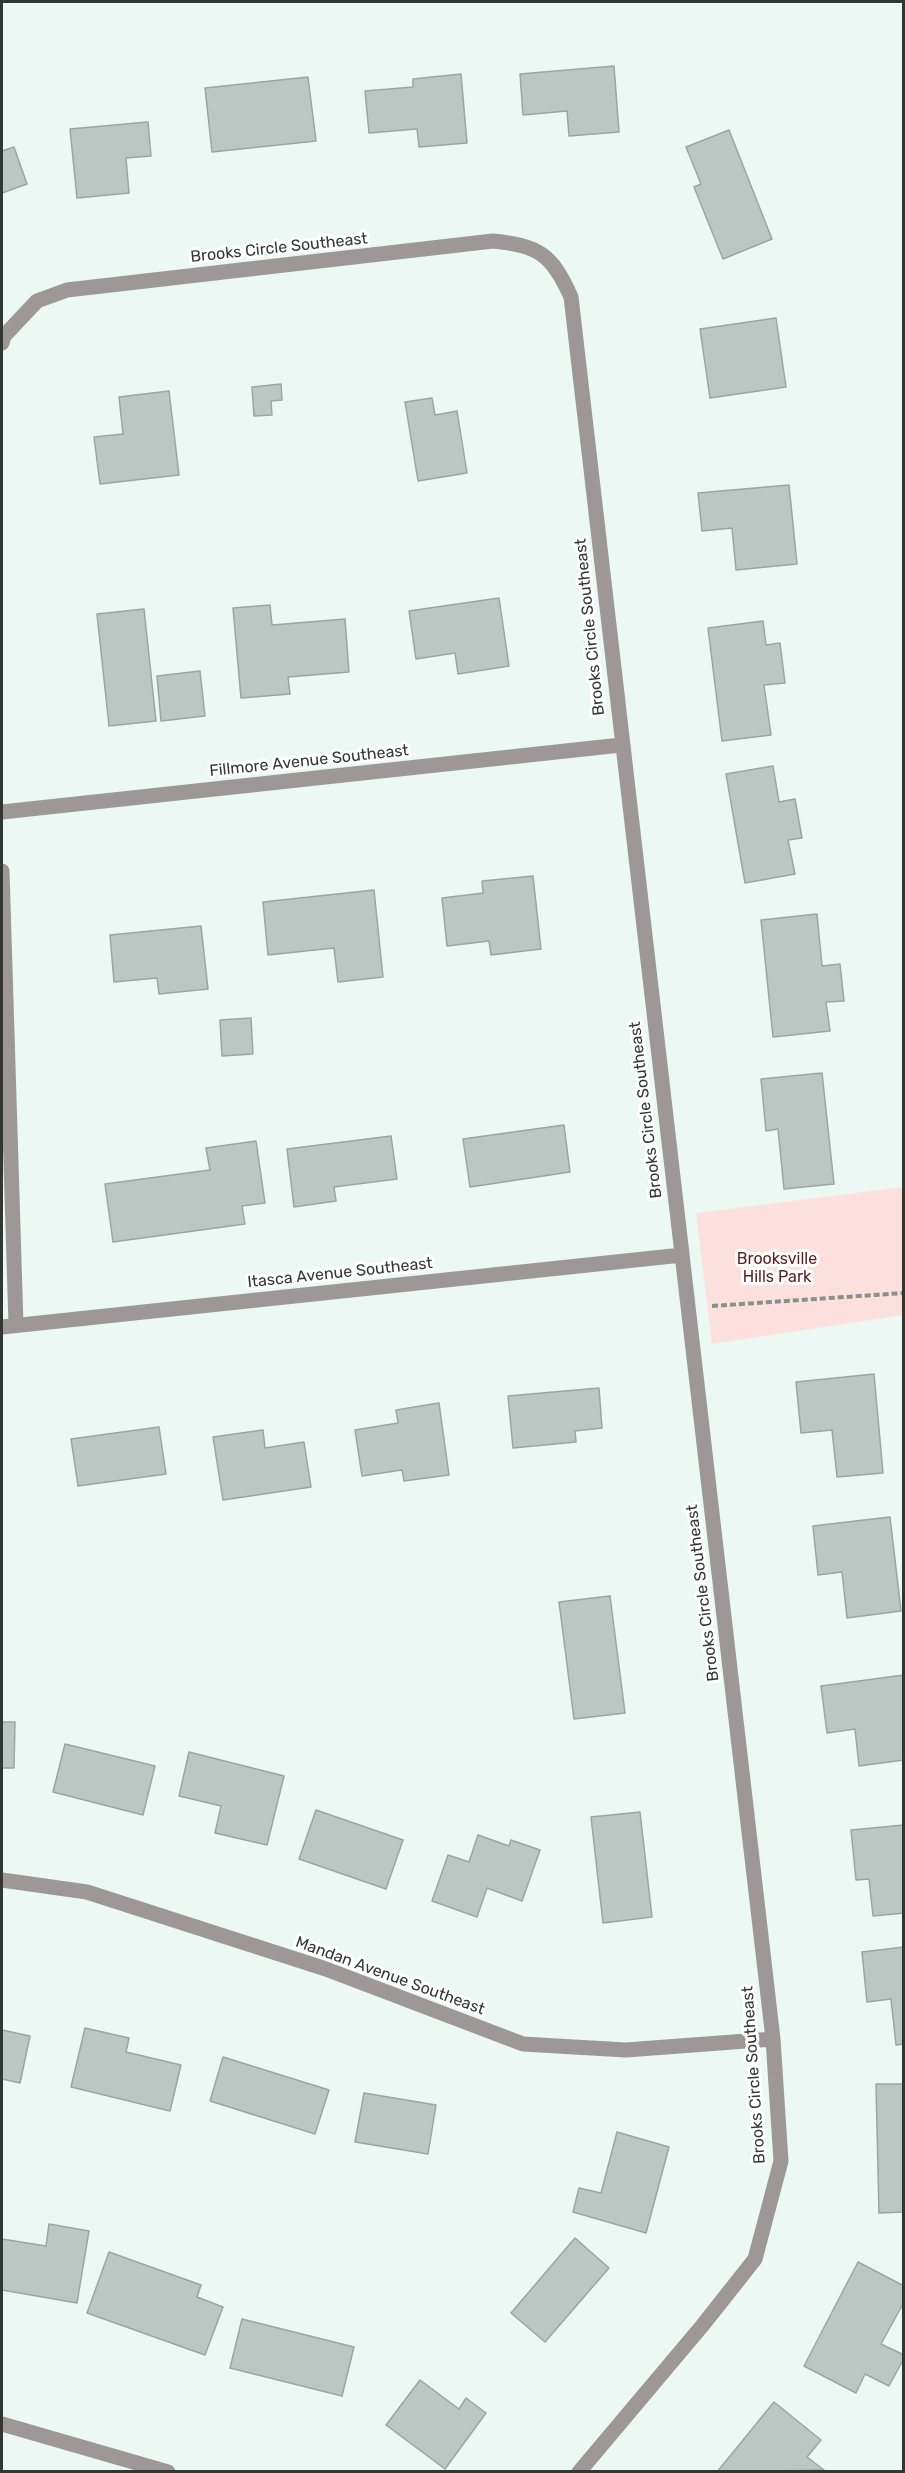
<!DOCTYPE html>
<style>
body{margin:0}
#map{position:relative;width:905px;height:2473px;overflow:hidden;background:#ebf8f3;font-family:Rubik,sans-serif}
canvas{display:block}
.frame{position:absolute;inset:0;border:3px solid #323735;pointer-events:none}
</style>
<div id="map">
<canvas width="905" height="2473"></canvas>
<div class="frame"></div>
</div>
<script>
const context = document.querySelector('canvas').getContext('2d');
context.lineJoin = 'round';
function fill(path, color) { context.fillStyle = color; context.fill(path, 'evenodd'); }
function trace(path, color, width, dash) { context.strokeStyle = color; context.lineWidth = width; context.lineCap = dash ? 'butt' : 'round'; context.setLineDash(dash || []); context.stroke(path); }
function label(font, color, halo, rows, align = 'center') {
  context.font = font + ' Rubik,sans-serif'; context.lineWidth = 6; context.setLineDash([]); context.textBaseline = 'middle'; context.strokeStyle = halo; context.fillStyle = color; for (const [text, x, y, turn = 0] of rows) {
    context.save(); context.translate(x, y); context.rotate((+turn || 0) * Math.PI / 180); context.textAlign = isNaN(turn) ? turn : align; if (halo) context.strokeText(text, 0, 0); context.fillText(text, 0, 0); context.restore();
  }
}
const green = new Path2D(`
 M903,1187V1315L712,1344L696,1213Z`);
const building = new Path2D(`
 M614,66L619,132L569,136L567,111L523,115L520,74Z
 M461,74L467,143L419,147L417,129L369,133L365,91L413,87V79Z
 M308,77L316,141L212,152L205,88Z
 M148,122L151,156L126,158L129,193L77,198L70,129Z
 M729,130L772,239L723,259L694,187L701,184L686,147Z
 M14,147L27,184L2,193V151Z
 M776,318L786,387L710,398L700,329Z
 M281,384L282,400L271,401L272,415L254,416L252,387Z
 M169,391L179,475L100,484L94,437L123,434L119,397Z
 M432,398L435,415L457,411L467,473L418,481L405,402Z
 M789,485L797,564L736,570L732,528L702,531L698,493Z
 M499,598L509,666L458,674L455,653L416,659L409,611Z
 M270,605L272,625L345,619L349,672L288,677L290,694L241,698L233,608Z
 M144,609L156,721L109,726L97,614Z
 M763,621L766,645L780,643L785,683L764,685L771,735L722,741L708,628Z
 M200,671L205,716L161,721L157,676Z
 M773,766L779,802L795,799L802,838L788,840L795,874L745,883L726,774Z
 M533,876L541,949L491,955L489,941L447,946L442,898L483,893L482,881Z
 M374,890L383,977L338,982L334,948L268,955L263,902Z
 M817,914L822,966L840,964L844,1001L826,1002L830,1031L773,1037L761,920Z
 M201,926L208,989L159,994L157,978L114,982L110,935Z
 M251,1018L253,1054L222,1056L220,1020Z
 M822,1073L834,1184L784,1189L778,1129L766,1131L761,1079Z
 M564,1125L570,1172L470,1187L463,1139Z
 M391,1136L397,1179L334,1187L336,1201L294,1207L287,1149Z
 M256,1141L265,1203L242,1206L245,1224L113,1242L105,1184L210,1170L206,1148Z
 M874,1374L883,1473L837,1477L832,1430L801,1433L796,1382Z
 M599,1388L602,1428L575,1431L576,1442L513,1448L508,1396Z
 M439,1403L449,1475L404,1481L402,1470L362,1476L355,1430L398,1423L396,1410Z
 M159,1427L166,1474L78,1486L71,1439Z
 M263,1430L265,1448L304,1442L311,1487L223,1500L213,1437Z
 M890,1517L901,1611L847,1618L842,1572L818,1575L813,1526Z
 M610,1596L625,1713L574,1719L559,1602Z
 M904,1675V1760L859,1766L855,1729L827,1733L821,1686Z
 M2,1722H15L14,1768H2Z
 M65,1744L155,1766L143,1815L53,1792Z
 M189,1752L284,1776L267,1845L215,1833L221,1806L179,1796Z
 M316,1810L403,1840L386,1889L299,1859Z
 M640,1812L652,1917L603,1923L591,1817Z
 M904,1825V1913L873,1916L869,1879L856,1880L851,1830Z
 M478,1835L509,1846L511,1840L540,1850L522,1901L487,1888L477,1917L432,1901L448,1855L469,1862Z
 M904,1947V2044L896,2045L891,1999L867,2002L862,1952Z
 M85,2028L129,2038L126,2052L181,2065L170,2111L71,2087Z
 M2,2030L30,2036L20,2083L2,2079Z
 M223,2057L329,2090L315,2134L210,2101Z
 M876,2084H904V2212L879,2213Z
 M364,2093L436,2105L428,2154L355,2142Z
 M617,2132L669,2147L646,2233L573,2212L579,2188L601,2193Z
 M49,2224L89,2231L77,2303L2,2290V2239L46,2246Z
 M575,2238L609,2268L545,2342L511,2313Z
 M109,2252L201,2285L197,2297L223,2307L205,2355L87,2313Z
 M858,2262L904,2286V2302L881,2344L904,2355V2358L889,2386L865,2374L856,2393L804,2366Z
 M242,2319L354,2347L342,2396L230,2368Z
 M420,2380L459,2409L466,2398L486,2413L445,2469L386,2425Z
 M774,2402L821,2440L807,2457L824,2470L717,2472Z`);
const path = new Path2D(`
 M712,1306L904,1293`);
const minor = new Path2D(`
 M2,343L4,336L37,301L67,290L493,241C539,246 552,254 571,297L773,2039L781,2161L755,2259L702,2326L579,2472
 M2,812L621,745
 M2,871L16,1325
 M2,1327L682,1255
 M2,1880L87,1892L326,1969L523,2044L626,2050L773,2039
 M2,2424L168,2472`);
const streetNames = [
 ["Brooks Circle Southeast",279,248,-6],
 ["Brooks Circle Southeast",590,627,-96],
 ["Fillmore Avenue Southeast",309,761,-6],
 ["Brooks Circle Southeast",646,1110,-97],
 ["Itasca Avenue Southeast",340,1273,-6],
 ["Brooks Circle Southeast",703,1593,-97],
 ["Mandan Avenue Southeast",390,1976,20],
 ["Brooks Circle Southeast",754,2075,-94]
];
const parkNames = [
 ["Brooksville",777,1259],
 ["Hills Park",777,1277]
];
fill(green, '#fbe0de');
fill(building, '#bbc7c3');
trace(building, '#9aa6a2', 1.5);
trace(path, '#88918e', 4, [6, 3]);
trace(minor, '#9d9897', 15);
label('16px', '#323735', '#fff', streetNames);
label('16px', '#5e2224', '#fff', parkNames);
</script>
